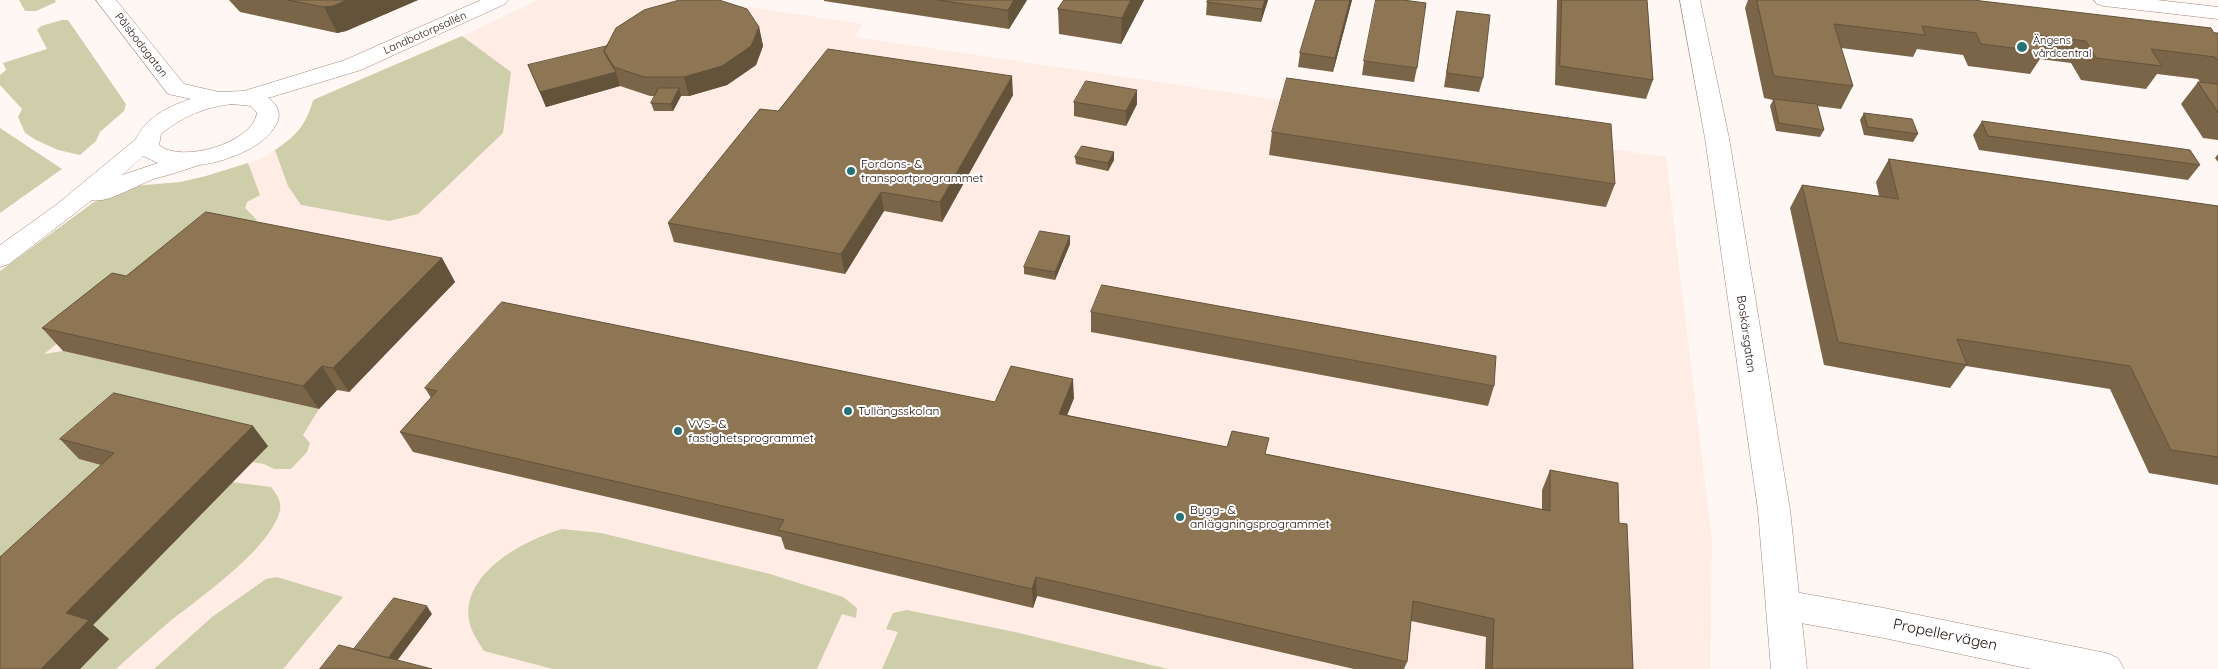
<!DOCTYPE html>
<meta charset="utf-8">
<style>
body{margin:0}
canvas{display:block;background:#fef7f4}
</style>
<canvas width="2218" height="669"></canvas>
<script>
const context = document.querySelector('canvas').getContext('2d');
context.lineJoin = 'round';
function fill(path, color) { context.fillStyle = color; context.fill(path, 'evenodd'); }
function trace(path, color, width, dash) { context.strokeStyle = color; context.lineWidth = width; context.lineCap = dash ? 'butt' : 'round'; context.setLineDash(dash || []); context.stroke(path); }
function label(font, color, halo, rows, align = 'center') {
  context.font = font + ' Quicksand,sans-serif'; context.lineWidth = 4; context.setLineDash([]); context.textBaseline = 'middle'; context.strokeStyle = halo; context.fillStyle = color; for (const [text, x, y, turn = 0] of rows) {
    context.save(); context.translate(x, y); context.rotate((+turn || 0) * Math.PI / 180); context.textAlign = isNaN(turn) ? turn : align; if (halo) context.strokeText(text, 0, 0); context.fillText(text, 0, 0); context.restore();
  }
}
const built = new Path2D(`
 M538,0H701L863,24L855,37L1666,157L1712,542L1710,669H0V279L132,182L150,186H174L230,170L263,158L279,147L299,130L309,117L313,100L462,36Z`);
const green = new Path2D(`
 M19,0H55L56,2L36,11H25Z
 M62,20H68L126,104L124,111L100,132L96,141L80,155L58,150L36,140L25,133L18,117L22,109L0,85V75L6,70L3,63L47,49L37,30L41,26Z
 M462,36L511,72L503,133L418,214L389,221L301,205L288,186L275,150C296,137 307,123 313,100Z
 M0,128L62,169L0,213Z
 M248,163L260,195L247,202L245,208L257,220L133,283L44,354L63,351L319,409L303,435L310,443L307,452L291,469H274L264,464L252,462L267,446L79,459L132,472L0,596V271L94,202L134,186L180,182L206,176Z
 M232,482L271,487C276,493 282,502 280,510C271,549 199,598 168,623C150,638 133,654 116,669H80L109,639L87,631Z
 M562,529L601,533L770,574L843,597L857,608L856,618L842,614L817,669H553L484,651C478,641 471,632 469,620C462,572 525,540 562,529Z
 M277,577L343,597L283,669H154L212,617L266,579Z
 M907,610L1015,632L1168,669H882L898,632L886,629L893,613Z`);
const street = new Path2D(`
 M1784,590L1884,608L2106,653L2118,658L2124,669H2031L1884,638L1784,620L1772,615L1767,605L1772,595Z`);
const secondary = new Path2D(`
 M96,0H116L184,84L219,92L244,91L345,60L481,0H508L505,4L361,70L268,98C276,103 281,111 278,121C268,144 238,156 216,162C209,164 200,164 193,167C182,171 169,175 157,178C140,183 108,204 92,200L9,264L0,267V245L56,205L136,139C146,117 169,106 191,99L168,94ZM232,104L251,106L257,113C253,143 181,164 159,145L161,134C183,116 205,107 232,104ZM143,156L158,163L122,175Z
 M1680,0H1700L1729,138L1790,510L1807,669H1771L1758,510L1705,138Z
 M2094,0H2157L2218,7V19L2104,6L2097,4Z`);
const wall = new Path2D(`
 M229,0H418L346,31L337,33L240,12Z
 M824,0H1027L1009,29L824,1Z
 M1064,0H1144L1121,44L1059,34L1058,9Z
 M1268,0L1261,22L1206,15L1207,2Z
 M1316,0H1352L1333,72L1298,67L1300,53Z
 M1557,0H1647L1653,80L1646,99L1555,85Z
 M1748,0H1973L2218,33V140L2203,138L2181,104L2198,82H2200L2198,79L2157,74L2146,89L2081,80L2071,63L2040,59L2030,74L1968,66L1963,55L1917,49L1913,57L1841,48L1853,86L1841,109L1817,106L1824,130L1820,137L1776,131L1770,106L1773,100L1764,98L1745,8Z
 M1457,11L1483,78L1479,92L1444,87L1454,24Z
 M759,27L763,46L756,65L727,85L689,96H681L673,111H654L651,103L655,96H650L620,86L546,107L528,65Z
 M1364,61L1417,68L1414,82L1362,75Z
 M1013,95L942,222L884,211L845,274L674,242L668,223L778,111Z
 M1074,102L1137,104L1126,126L1074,116Z
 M1864,113L1918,134L1913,142L1864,135L1860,120Z
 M1982,121L2200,165L2188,180L1979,150L1973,135Z
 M1272,132L1615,184L1606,207L1592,205L1269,155Z
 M1114,152V160L1108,171L1076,164L1075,157Z
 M2218,154V162L2215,158Z
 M1889,159L2218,206V485L2149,473L2110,389L1966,366L1950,388L1824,365L1790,208L1802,185L1879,196L1876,182Z
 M1070,236V244L1055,280L1024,274V267Z
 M442,258L455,282L349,392L337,390L319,409L63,351L42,328L126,276Z
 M1091,312L1494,386L1488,406L1091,332Z
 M425,388L995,402L1074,398L1067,415L1227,447L1266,454L1542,510V490L1550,470L1619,523L1633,669H1485L1486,637L1411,621L1407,662L1404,669H1354L1037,596L1033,608L785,549L781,537L413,452L400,432L431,398Z
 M60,439L268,446L93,625L109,639L80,669H0L101,465L79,459Z`);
const shadedWall = new Path2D(`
 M347,0H418L346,31L337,33L324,7Z
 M1014,0H1027L1009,29L1008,10Z
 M1131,0H1144L1121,44L1122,18Z
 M1265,0H1268L1261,22L1262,9Z
 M1350,0H1352L1333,72L1335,58Z
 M759,27L763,46L756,65L727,85L689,96L684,77Z
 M616,72L620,86L546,107L540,92Z
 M1012,76L1013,95L942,222L940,202Z
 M679,88L681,96L673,111L671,104Z
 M1137,90V104L1126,126V111Z
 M1114,152V160L1108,171V163Z
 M881,192L884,211L845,274L841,254Z
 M1070,236V244L1055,280V272Z
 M442,258L455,282L349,392L333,368Z
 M322,366L337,390L319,409L303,386Z
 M1073,379L1074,398L1060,433L1059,414Z
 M253,426L268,446L93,625L109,639L80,669H41L66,613Z
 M1036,577L1037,596L1033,608L1032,589Z
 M427,606L432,614L391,669L382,666Z`);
const building = new Path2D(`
 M288,0H347L333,6L324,7Z
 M680,0H719L747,9L759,27L751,46L722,66L684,77H644L614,67L604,51L616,28L644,10Z
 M938,0H1014L1008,10Z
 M1064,0H1131L1122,18L1058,9Z
 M1208,0H1265L1262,9L1207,2Z
 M1316,0H1350L1335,58L1300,53Z
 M1376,0H1403L1426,3L1417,68L1364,61Z
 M1562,0H1647L1653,80L1560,66Z
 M1757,0H1973L2211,28L2214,33H2218V61L2215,57L2151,49L2162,66L2096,58L2086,41L2035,35L2044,52L1981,44L1976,33L1922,26L1925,35L1834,24L1853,86L1774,76Z
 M1457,11L1490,15L1483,78L1447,73Z
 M607,46L604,51L606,56L616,72L540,92L528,65Z
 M828,49L1012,76L940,202L881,192L841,254L668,223L760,109L778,111Z
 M1287,78L1611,124L1615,184L1272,132Z
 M1086,81L1137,90L1126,111L1074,102Z
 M2198,82L2218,84V112Z
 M659,88H679L671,104L651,103Z
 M1774,99L1817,104L1824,130L1779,123Z
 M1864,113L1912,119L1918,134L1868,127Z
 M1982,121L2190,150L2200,165L1988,136Z
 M1082,146L1114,152L1108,163L1075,157Z
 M1889,159L2218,206V457L2171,450L2130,366L1957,339L1967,365L1838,342L1802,185L1898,199Z
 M206,212L442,258L333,368L322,366L303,386L42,328L112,273L126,276Z
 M1040,231L1070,236L1055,272L1024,267Z
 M1102,285L1496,356L1494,386L1091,312Z
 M502,302L995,402L1011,366L1073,379L1059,414L1227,447L1232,431L1269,438L1265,454L1550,511V470L1618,483L1619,523L1627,524L1633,669H1492L1494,619L1413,601L1407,662L1036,577L1032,589L778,530L784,520L400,432L437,391L425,388Z
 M114,393L253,426L66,613L89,620L41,669H0V557L114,453L60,439Z
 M394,598L427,606L388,658L354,649Z
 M339,645L432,669H320Z`);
const markers = [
 [2022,47,6,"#267175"],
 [851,171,5,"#267175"],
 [848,411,5,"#267175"],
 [678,431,5,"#267175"],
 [1180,517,5,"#267175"]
];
const farStreetnames = [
 ["Landbotorpsallén",425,33,-24],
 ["Pålsbodagatan",141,45,52]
];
const farPoinames = [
 ["Ängens",2033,41],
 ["vårdcentral",2033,54]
];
const poiNames = [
 ["Fordons- &",861,164],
 ["transportprogrammet",861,178],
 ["Tullängsskolan",858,411],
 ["VVS- &",688,424],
 ["fastighetsprogrammet",688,438],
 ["Bygg- &",1190,510],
 ["anläggningsprogrammet",1190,524]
];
const streetNames = [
 ["Boskärsgatan",1746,334,82]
];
const nearStreetnames = [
 ["Propellervägen",1945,635,12]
];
fill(built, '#ffede5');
fill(green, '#cfceab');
trace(street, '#a78678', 1);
trace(secondary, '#a78678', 1);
fill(street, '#fff');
fill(secondary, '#fff');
fill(wall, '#7a6548');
fill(shadedWall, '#63533b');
fill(building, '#8e7654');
trace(building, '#63533b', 1);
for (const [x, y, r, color] of markers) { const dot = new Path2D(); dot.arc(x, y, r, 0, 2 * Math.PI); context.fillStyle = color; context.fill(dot); trace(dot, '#fff', 2); }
label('11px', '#1a0e09', '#fff', farStreetnames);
label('11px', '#1a0e09', '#fff', farPoinames, 'left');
label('12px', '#1a0e09', '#fff', poiNames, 'left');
label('12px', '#1a0e09', '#fff', streetNames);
label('15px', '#1a0e09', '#fff', nearStreetnames);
</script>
